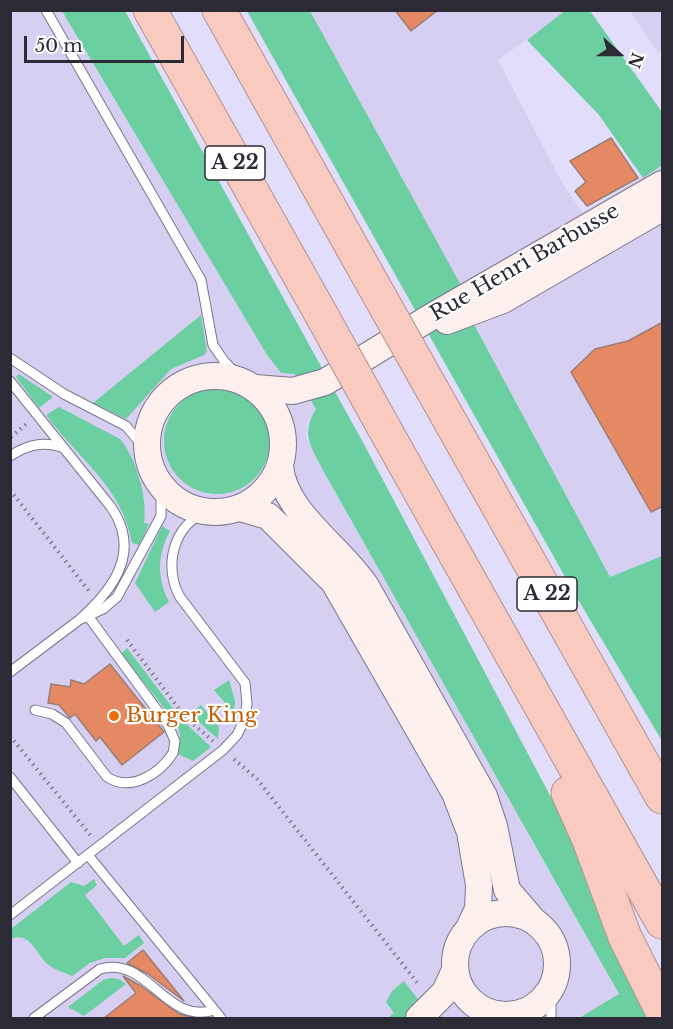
<!DOCTYPE html>
<style>
body{margin:0}
#map{position:relative;width:673px;height:1029px;overflow:hidden;background:#e2ddfa;font-family:"Libre Baskerville",serif}
canvas{display:block}
.frame{position:absolute;inset:0;border:12px solid #2c2a35;pointer-events:none}
.north{position:absolute;left:589px;top:24px;width:60px;height:60px;-webkit-text-stroke:4px #fff;paint-order:stroke;rotate:111deg;font-size:16px;font-weight:700;line-height:24px;text-align:center;color:#2c2a35}
.north::after{content:'';display:block;margin:auto;width:21px;height:27px;background:#2c2a35;clip-path:polygon(50% 0,100% 100%,50% 72%,0 100%)}
.scale{position:absolute;left:24px;top:36px;width:160px;height:27px;box-sizing:border-box;border:3px solid #2c2a35;border-top:0;padding-left:8px;font-size:18px;line-height:21px;white-space:nowrap;color:#2c2a35;-webkit-text-stroke:4px #fff;paint-order:stroke}
</style>
<div id="map">
<canvas width="673" height="1029"></canvas>
<div class="frame"></div>
<div class="north">N</div>
<div class="scale">50 m</div>
</div>
<script>
const context = document.querySelector('canvas').getContext('2d');
context.lineJoin = 'round';
function fill(path, color) { context.fillStyle = color; context.fill(path, 'evenodd'); }
function trace(path, color, width, dash) { context.strokeStyle = color; context.lineWidth = width; context.lineCap = dash ? 'butt' : 'round'; context.setLineDash(dash || []); context.stroke(path); }
function label(font, color, halo, rows, align = 'center') {
  context.font = font + ' "Libre Baskerville",serif'; context.lineWidth = 4.5; context.setLineDash([]); context.textBaseline = 'middle'; context.strokeStyle = halo; context.fillStyle = color; for (const [text, x, y, turn = 0] of rows) {
    context.save(); context.translate(x, y); context.rotate((+turn || 0) * Math.PI / 180); context.textAlign = isNaN(turn) ? turn : align; if (halo) context.strokeText(text, 0, 0); context.fillText(text, 0, 0); context.restore();
  }
}
const built = new Path2D(`
 M10,11H62L267,355L281,373L294,374L316,410L308,421L306,436L325,474L619,995L579,1018H11Z
 M310,11H566L498,60L562,183L583,213L662,165V556L610,578L456,291L441,251Z
 M630,11H662V50L658,53Z`);
const green = new Path2D(`
 M566,10L590,11L662,112V165L643,178L599,115L527,40Z
 M62,11H125L365,446L563,820L650,1018H579L619,994L325,474C313,449 299,435 316,409L294,374L281,373L267,355Z
 M247,11H310L462,287L456,291L610,577L662,556V741L573,591Z
 M201,315L207,351L204,355L171,369L126,419L93,403Z
 M19,374L53,397L39,408L16,377Z
 M164 441a53 53 0 1 1 106 0a53 53 0 1 1-106 0Z
 M59,407L120,439C136,458 148,498 144,523L149,524L139,545L132,543C122,486 78,459 46,415Z
 M162,526L170,531C157,555 157,578 169,602L155,612L135,583Z
 M127,648L181,719L211,747L193,761L178,754L180,735L177,724L121,654Z
 M229,680L235,701L234,713L214,690Z
 M201,705L219,727L218,739L190,714Z
 M94,879L97,885L85,895L124,946L139,935L144,943L125,958H105L90,963L72,976C64,972 52,969 46,963C36,952 29,931 11,939V929L71,882L84,886Z
 M110,978L119,979L126,984L84,1016L68,1007L103,980Z
 M404,981L423,1006L409,1018H388L394,1013L386,1002L392,991Z`);
const building = new Path2D(`
 M395,10H438L411,31Z
 M611,138L638,178L587,206L575,191L586,182L570,161Z
 M663,322V506L651,512L571,372L595,349L628,341Z
 M110,664L164,732L122,765L100,737L96,741L75,714L70,718L59,705L48,703L51,684L70,687L71,680L84,684Z
 M143,950L184,1001L148,974L127,963Z
 M123,976L141,986L179,1014L194,1018H104L136,993Z`);
const path = new Path2D(`
 M11,437L26,424
 M10,490L89,591
 M127,640L185,717L213,741
 M10,736L91,836
 M234,759L257,779L419,985`);
const lane = new Path2D(`
 M46,10L201,280L213,345L224,361L244,382
 M10,358L64,394L126,426L147,451
 M10,381L111,507C142,552 113,590 79,620
 M10,456C29,444 44,441 64,448
 M10,672L79,620L103,609L117,597L161,516V485
 M35,710L52,714L66,723L107,777C130,792 159,775 173,753L175,741L168,725L88,616
 M10,777L78,863
 M88,855L221,1018
 M10,915L223,750L237,735L244,721L247,704L245,683L180,597C163,567 173,524 207,512
 M551,988V1018
 M505,1015L511,1018
 M34,1018L100,969C148,955 166,1026 214,1010`);
const secondary = new Path2D(`
 M447,321L503,300L662,208
 M147 444a68 68 0 1 1 136 0a68 68 0 1 1-136 0Z
 M255,388L293,391L325,382L426,320L662,184
 M280,466C284,514 342,548 367,588L484,796L494,826L507,890L532,919
 M240,508L268,516L334,582L455,793L470,832L479,885L478,909L469,928
 M455 964a51 51 0 1 1 102 0a51 51 0 1 1-102 0Z
 M419,1018L445,992L455,970`);
const highway = new Path2D(`
 M150,10L321,314
 M219,10L366,272
 M433,391L662,797
 M383,426L662,922
 M568,793L589,840L625,937L662,1011`);
const highwayBridge = new Path2D(`
 M366,272L433,391
 M321,314L383,426`);
const markers = [
 [114,716,6,"#e8710a"]
];
const shields = [
 [235,163,60],
 [547,594,60]
];
const shieldNames = [
 ["A 22",235,163],
 ["A 22",547,594]
];
const streetNames = [
 ["Rue Henri Barbusse",525,263,-30]
];
const foodNames = [
 ["Burger King",126,716]
];
fill(built, '#d6cff1');
fill(green, '#6bcfa1');
fill(building, '#e58965');
trace(building, '#9a7d73', 1.5);
trace(lane, '#7b758f', 11);
trace(secondary, '#7b758f', 28);
trace(highway, '#b1938f', 35);
trace(path, '#7f7b8e', 4, [1.5, 4.5]);
trace(lane, '#fff', 9);
trace(secondary, '#fdefec', 26);
trace(highway, '#f9cbc0', 33);
trace(highwayBridge, '#b1938f', 35, []);
trace(highwayBridge, '#f9cbc0', 33);
for (const [x, y, r, color] of markers) { const dot = new Path2D(); dot.arc(x, y, r, 0, 2 * Math.PI); context.fillStyle = color; context.fill(dot); trace(dot, '#fff', 2); }
for (const [x, y, w] of shields) { const box = new Path2D(); box.roundRect(x - w / 2, y - 17, w, 34, 4.5); context.fillStyle = '#fff'; context.fill(box); trace(box, '#2c2a35', 1.5); }
label('bold 20px', '#2c2a35', null, shieldNames);
label('21px', '#2c2a35', '#fff', streetNames);
label('21px', '#c56008', '#fff', foodNames, 'left');
</script>
